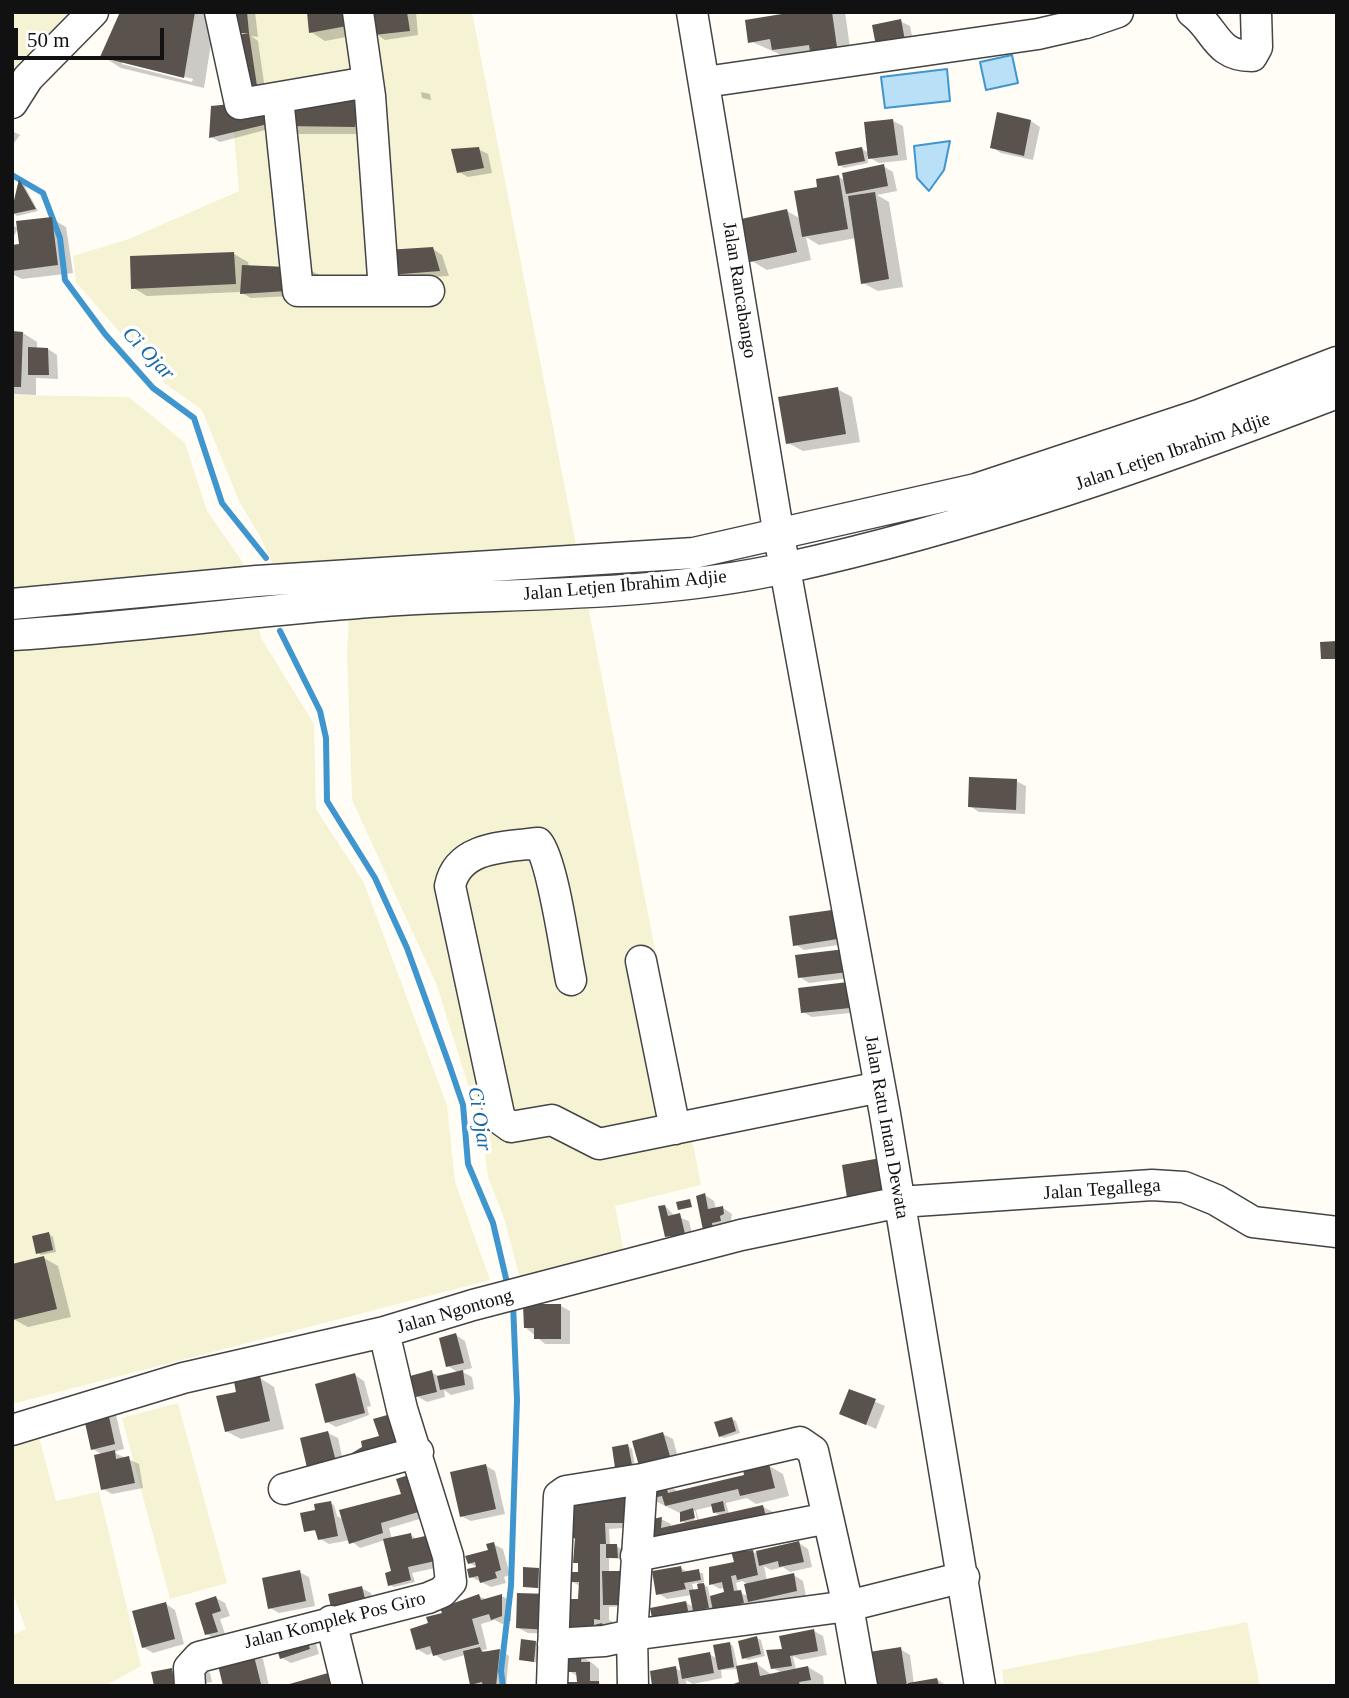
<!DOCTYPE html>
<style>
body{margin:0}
#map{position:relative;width:1349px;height:1698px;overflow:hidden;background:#fffdf5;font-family:"Times New Roman",serif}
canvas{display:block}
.frame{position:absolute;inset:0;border:14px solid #111;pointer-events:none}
.scale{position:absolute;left:14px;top:28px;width:150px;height:32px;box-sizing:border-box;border:4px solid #111;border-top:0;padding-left:9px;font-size:21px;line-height:24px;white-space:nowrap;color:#111;-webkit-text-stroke:5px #fff;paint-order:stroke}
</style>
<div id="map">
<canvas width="1349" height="1698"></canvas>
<div class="frame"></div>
<div class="scale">50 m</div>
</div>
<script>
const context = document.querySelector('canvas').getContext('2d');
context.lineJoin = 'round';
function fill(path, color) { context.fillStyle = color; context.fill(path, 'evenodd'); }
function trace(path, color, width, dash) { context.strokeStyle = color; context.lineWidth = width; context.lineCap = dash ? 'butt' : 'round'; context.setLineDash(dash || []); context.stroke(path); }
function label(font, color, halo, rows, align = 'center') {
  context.font = font + ' "Times New Roman",serif'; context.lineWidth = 7; context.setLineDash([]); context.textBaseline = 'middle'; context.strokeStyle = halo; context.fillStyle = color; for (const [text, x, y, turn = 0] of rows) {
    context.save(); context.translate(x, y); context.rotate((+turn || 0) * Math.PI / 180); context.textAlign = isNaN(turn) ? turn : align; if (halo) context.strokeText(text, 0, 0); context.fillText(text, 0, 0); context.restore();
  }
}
const farmland = new Path2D(`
 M12,12H93L12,103Z
 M207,12H472L701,1185L615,1206L625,1257L521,1282L504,1218L488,1177L482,1129L436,983L352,800L347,653L351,579L280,580L261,538L239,501L202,410L164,383L76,282L73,256L129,239L239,191L233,122Z
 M12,395L129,397L185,443L207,511L242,561L261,638L314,724L316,809L364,883L447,1105L455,1182L490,1280L12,1404Z
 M178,1403L227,1583L170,1599L122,1418Z
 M39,1437L56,1501L99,1492L141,1666L105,1686H12V1635L26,1629L12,1591V1444Z
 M1247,1622L1260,1686H1004L1002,1670Z`);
const water = new Path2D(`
 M1012,55L1018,83L986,90L980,62Z
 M947,69L950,101L885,108L881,77Z
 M950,141L944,170L929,191L917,178L914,146Z`);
const shadow = new Path2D(`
 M122,12H216L204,88L121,68L102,56ZM122,61L193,79L192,82L122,64Z
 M230,12H255L258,37L251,36L258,41L265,90L240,84Z
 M361,12L362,34L325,41L311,32Z
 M374,12H416L418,35L385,40L376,34Z
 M796,12H845L852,62L788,58L750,41Z
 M900,21L910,26L915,51L888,56Z
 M360,88L369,134H299L284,125L220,142L211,137Z
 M421,92L430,94L431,100L422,98Z
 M893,121L903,126L907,160L879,163L867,156L868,163L844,168L839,165L862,149L869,153Z
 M1031,121L1040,127L1033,160L1001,153L992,147Z
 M12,131L20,135L14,143H12Z
 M478,149L488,154L492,173L468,177L459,172Z
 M883,166L893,172L897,191L877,195L889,202L903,287L878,291L863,283L856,238L819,245L806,237L811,260L767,270L752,261L787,211L801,219L819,188L839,177L846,181Z
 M20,182L23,183L38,211L17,216L13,213Z
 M52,219L66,227L73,273L22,279L12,274V247L21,246Z
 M12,225L18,228L12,240Z
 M433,249L442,255L449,276L400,279L390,274Z
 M234,254L248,262L249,267L310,270L319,275L312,295L251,298L240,292L147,296L132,287Z
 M12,333H23L37,342V349H48L57,355L58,379L36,378V395L12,394Z
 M837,389L852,397L860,442L803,451L788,443Z
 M1016,781L1026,786L1025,814L979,812L970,806Z
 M839,911L852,943L804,950L795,944Z
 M854,956L857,977L809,983L800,977Z
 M847,984L859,1012L812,1017L803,1012Z
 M705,1195L714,1201L716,1209L723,1208L732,1214L730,1226L706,1234Z
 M665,1206L675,1216L689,1221L694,1242H676L667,1236Z
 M49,1234L53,1237L56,1252L41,1255L37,1252Z
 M44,1258L58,1266L71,1317L28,1327L13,1319Z
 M561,1306L570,1311V1344H545L525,1327Z
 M456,1335L465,1341L472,1368L461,1371L472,1377L474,1389L451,1395L444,1390L445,1397L427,1402L417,1396L431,1372L440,1377L459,1373L448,1366Z
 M355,1375L364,1381L371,1406L367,1407L369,1415L336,1427L327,1422Z
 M260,1378L274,1387L284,1429L241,1439L226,1431L239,1393Z
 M850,1391L885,1406L876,1429L851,1418Z
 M107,1410L116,1415L124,1449L113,1452L139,1464L143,1488L112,1494L103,1489V1455L93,1449Z
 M732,1419L736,1421L740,1433L724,1438L720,1436Z
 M328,1433L338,1438L345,1470L319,1477Z
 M663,1434L673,1439L679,1461L650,1470Z
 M628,1446L632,1449L635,1467L621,1469L617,1467Z
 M486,1466L495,1471L505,1514L471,1521L461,1516Z
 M769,1466L783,1474L789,1496L756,1504L747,1498L726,1503L729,1514L763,1507L773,1512L775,1522L660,1549L661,1519L671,1524L670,1528L688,1524L682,1521V1514L649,1498L665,1484L679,1492L746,1477ZM713,1506L714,1512L721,1516L699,1521L696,1510ZM692,1511H695L699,1526H696Z
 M403,1495L440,1513L389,1528L392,1539L411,1535L449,1565L412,1573L415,1582L394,1587L390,1585L393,1573L385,1540L360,1548L350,1540L329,1544L320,1539L318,1531L306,1530L317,1511L330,1503L334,1505L337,1516L344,1520Z
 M573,1506L640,1527L609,1529L610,1545L621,1548V1559L609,1558V1573L629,1606L609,1607V1620L617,1624L620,1612L631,1611L608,1638L567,1618L580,1601V1586L571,1581L580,1574V1564L575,1562L576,1540L571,1537Z
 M799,1543L808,1549L812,1567L790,1572L783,1567L771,1570L764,1566L767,1581L794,1575L803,1581L806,1596L759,1606L751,1602L753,1608L695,1610L697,1620L664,1627L685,1602L695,1608L692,1595L667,1599L658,1593L681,1568L689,1573H703L704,1582L701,1583L708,1587L710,1598L730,1594L725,1587L720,1589L711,1584L736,1564L745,1546L755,1553ZM742,1581L746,1583L748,1596L738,1592L736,1583ZM698,1583L700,1590L694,1591L692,1584Z
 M493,1544L503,1549L510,1575L504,1577L506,1583L491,1587L471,1577L479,1568L469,1563L490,1551Z
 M538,1569L542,1572V1589L525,1586Z
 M299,1572L309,1577L315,1606L279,1613L270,1608Z
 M361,1588L371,1593L373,1604L351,1609L330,1595Z
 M519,1595L557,1634L528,1633L518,1628Z
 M479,1596L487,1600L502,1596L511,1601V1621L502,1624L495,1620L481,1624L487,1649L482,1650L488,1653L500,1650L509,1656L506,1686L471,1684L465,1655L444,1661L433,1653L427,1655L417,1649L430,1624Z
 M216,1598L225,1603L230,1616L220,1619L226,1637L216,1640L207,1634Z
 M166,1604L175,1610L184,1644L153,1653L143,1647Z
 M814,1631L823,1636L827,1655L801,1660L793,1656L796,1670L808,1667L823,1676L824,1686H731L742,1684L738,1669L721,1670L722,1678L693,1684L686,1680L687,1686H654L675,1668L682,1672L709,1654L718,1659L729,1643L733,1646L738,1668L757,1664L772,1675L782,1673L773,1668L783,1650Z
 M757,1638L761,1640L765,1656L748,1660L744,1658Z
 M315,1640L319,1654L291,1663L282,1658Z
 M535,1643L539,1645L538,1663L521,1659Z
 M900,1649L910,1655L914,1684L937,1679L947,1686H909L900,1680Z
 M253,1654L263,1659L269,1686H225Z
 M569,1657H582L591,1662L599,1669V1683L604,1686H567L579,1683V1677L569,1671Z
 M206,1671L210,1673L212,1682L198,1684L195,1673Z`);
const stream = new Path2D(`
 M12,175L43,193L60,238L65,280L105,334L153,388L194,418L222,503L266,558
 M280,631L320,711L326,738L327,801L375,878L407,948L449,1064L463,1105L468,1164L493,1223L508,1287
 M503,1686L501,1671L511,1586L517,1400L513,1304`);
const building = new Path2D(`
 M120,12H195L184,78L100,57Z
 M228,12H247L249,33H227Z
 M307,12H347V26L309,33Z
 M372,12H407L410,31L374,35Z
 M794,12H832L838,54L811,58L809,45L772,50L770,39L748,43L745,20Z
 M901,19L906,46L877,51L872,25Z
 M249,33L257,86H238L212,40Z
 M361,86L355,127L283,126L278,97Z
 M270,100L272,123L209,138L211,106Z
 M997,112L1031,120L1024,156L990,148Z
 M893,119L898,155L868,159L864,122Z
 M479,147L484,168L457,173L451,149Z
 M862,147L865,161L838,166L835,152Z
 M884,164L888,186L846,194L842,173Z
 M839,175L848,229L802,237L794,191L817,187L816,179Z
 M19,179L36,209L12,214V209Z
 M875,192L889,279L861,284L848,196Z
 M787,209L797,252L750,262L741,219Z
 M52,217L58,265L12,271V245L19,244L16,221Z
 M433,247L440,271L389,275L386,250Z
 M234,252L236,284L131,289L130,256Z
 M242,265L310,268L302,290L240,294Z
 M12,331L23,332L21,387H12Z
 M28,347L48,348L49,375H28Z
 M838,387L846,434L786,444L778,397Z
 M1337,641V659H1321L1320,642Z
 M969,777L1017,779L1016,810L968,807Z
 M839,909L844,938L793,946L789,916Z
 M845,949L848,972L798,978L795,955Z
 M848,982L850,1008L801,1013L798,988Z
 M886,1157L892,1191L847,1198L842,1165Z
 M705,1193L708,1209L723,1206L724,1214L720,1216L721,1221L712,1223L714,1233L704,1235L696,1196Z
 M690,1199L692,1207L678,1210L676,1202Z
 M665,1205L668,1216L680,1213L686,1238L673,1240L672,1236L665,1237L658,1206Z
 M49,1232L53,1250L36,1254L32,1236Z
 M44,1256L57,1309L12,1320V1264Z
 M523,1304H561V1339H534V1328H524Z
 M456,1333L464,1363L446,1367L439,1338Z
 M432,1370L437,1392L416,1397L410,1376Z
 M463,1370L465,1385L440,1390L437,1376Z
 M355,1373L365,1413L325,1423L315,1384Z
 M260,1376L270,1421L225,1432L216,1396L236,1392L234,1382Z
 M849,1389L876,1399L866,1425L839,1414Z
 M107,1408L115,1444L91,1450L83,1414Z
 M398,1412L409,1451L355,1466L352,1453L362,1447L361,1441L379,1436L373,1419Z
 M732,1417L736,1431L719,1437L714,1422Z
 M328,1431L337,1465L308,1472L300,1438Z
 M663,1432L670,1456L639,1466L632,1441Z
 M628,1444L632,1465L615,1468L612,1447Z
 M115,1450L116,1459L129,1456L135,1483L101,1490L94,1455Z
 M486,1464L496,1509L460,1517L450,1472Z
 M769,1464L775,1488L740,1496L738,1489L665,1506L662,1496L647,1499L665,1482L668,1493L744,1475L743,1470Z
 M421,1471L432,1508L381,1523L383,1533L349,1544L339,1510L401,1494L396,1479Z
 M636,1489L631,1523H605L606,1544H600V1620L594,1619V1625L602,1623L605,1637L597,1639L594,1625V1641H570L565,1599H578L579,1582H570L569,1572H578V1563H573L575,1538H569L572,1504Z
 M331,1501L338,1536L318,1540L315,1530L304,1532L300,1513L315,1510L314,1504Z
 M723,1501L725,1511L713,1513L711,1504Z
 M763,1505L766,1517L649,1544L652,1519L662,1517L661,1528Z
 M693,1508L695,1518L680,1522V1512Z
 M411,1533L412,1539L434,1534L440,1560L408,1567L411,1580L388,1586L385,1573L391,1571L383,1539Z
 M799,1541L804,1562L779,1567L778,1561L759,1566L756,1551Z
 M494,1542L501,1570L495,1572L497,1578L480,1583L478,1576L469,1578L467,1569L476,1567L475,1562L468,1564L465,1556L488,1550L486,1544Z
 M606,1544H617L618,1558H606Z
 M745,1544L747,1551L753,1550L758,1575L737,1580L736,1575L731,1576L734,1591L741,1590L744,1603L713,1611L710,1596L724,1592L722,1582L709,1585V1567L734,1562L731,1551Z
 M681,1566L682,1572L699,1569L701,1580L684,1583L686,1589L656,1595L652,1571Z
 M523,1567L539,1568L538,1588L523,1587Z
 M300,1570L306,1601L268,1609L262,1578Z
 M602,1571H625V1605H603Z
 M794,1573L797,1591L748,1602L744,1584Z
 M704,1583L709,1608L693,1611L689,1590L698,1589L697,1584Z
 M362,1586L365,1599L347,1603L350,1617L334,1621L328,1594Z
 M517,1593L550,1594L548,1630L516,1628Z
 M479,1594L481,1600L502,1594V1616L491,1620L489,1614L472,1619L479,1644L433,1656L430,1646L416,1650L410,1629L428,1623L426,1617L442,1613L440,1608Z
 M216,1596L221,1611L212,1614L218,1632L205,1635L195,1603Z
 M686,1601L689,1615L653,1623L650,1608Z
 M166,1602L175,1639L142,1648L132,1611Z
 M814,1629L818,1651L790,1656L792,1666L771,1669L766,1650L782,1649L779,1636Z
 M305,1633L310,1649L280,1659L275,1643Z
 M757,1636L761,1654L742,1659L738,1641Z
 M521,1639L536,1641L534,1662L519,1660Z
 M730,1642L734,1667L718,1670L713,1645Z
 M480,1647L482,1652L500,1649L496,1686H483L482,1682L470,1685L463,1651Z
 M901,1647L907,1686H867L869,1652Z
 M253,1652L261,1684L223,1686L217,1661Z
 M710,1652L714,1673L682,1679L678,1658Z
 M567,1655H582L581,1662H590V1681H599V1686H565V1682H577L576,1672H567Z
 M757,1662L760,1676L808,1666L811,1680L799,1682L800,1686H728L739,1682L736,1666Z
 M676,1666L679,1686H652L650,1671Z
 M172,1668L174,1680L184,1679L185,1686H154L151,1672Z
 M335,1671L339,1686H286V1685Z
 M937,1678L939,1686H908V1683Z`);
const minor = new Path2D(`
 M220,12L240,104L368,82
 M358,12L370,96L384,291
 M692,12L779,536L885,1114L980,1686
 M1192,12C1216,29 1215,56 1252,56L1257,47L1256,12
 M1086,23L1118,12
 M705,82L1038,34L1086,23L1089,12
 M278,98L298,291H429
 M12,103L28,78L93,12
 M12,604L257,581L694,553L976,489L1199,415L1337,362
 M12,635C141,627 270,608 399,600C528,593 659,596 785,568C973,527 1157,462 1337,393
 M641,961L675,1129
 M571,980C565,952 553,861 538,843C505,847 458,846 450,886L500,1119L511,1127L552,1120L599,1144L880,1087
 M12,1430L183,1378L384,1332L473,1305L741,1235L900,1202L1152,1185L1184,1187L1216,1200L1253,1222L1337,1232
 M642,1479L800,1442L813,1451L848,1606L862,1686
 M284,1489L418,1452
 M636,1556L828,1518
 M331,1621L347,1686
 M190,1686L189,1668L199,1657L428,1598L442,1592L451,1582L448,1556L402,1409L384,1332
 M552,1686C554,1622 556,1559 559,1496L566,1491L642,1479L632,1635L604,1641L553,1644
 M633,1686L632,1635L848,1606L964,1577`);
const streetNames = [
 ["Jalan Rancabango",739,290,81],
 ["Jalan Letjen Ibrahim Adjie",1173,452,-19],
 ["Jalan Letjen Ibrahim Adjie",625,586,-5],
 ["Jalan Ratu Intan Dewata",886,1127,80],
 ["Jalan Tegallega",1102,1190,-4],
 ["Jalan Ngontong",455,1312,-16],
 ["Jalan Komplek Pos Giro",335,1621,-14]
];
const waterNames = [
 ["Ci Ojar",148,354,46],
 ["Ci Ojar",479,1119,81]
];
fill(farmland, '#f6f3d4');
fill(water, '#b9e0f7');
trace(water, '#3f96cf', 2);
fill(shadow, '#0003');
trace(stream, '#3f96cf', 6);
fill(building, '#5a524d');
trace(minor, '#444', 33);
trace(minor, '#fff', 30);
label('19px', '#111', '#fff', streetNames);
label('italic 21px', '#1768a6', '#fff', waterNames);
</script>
